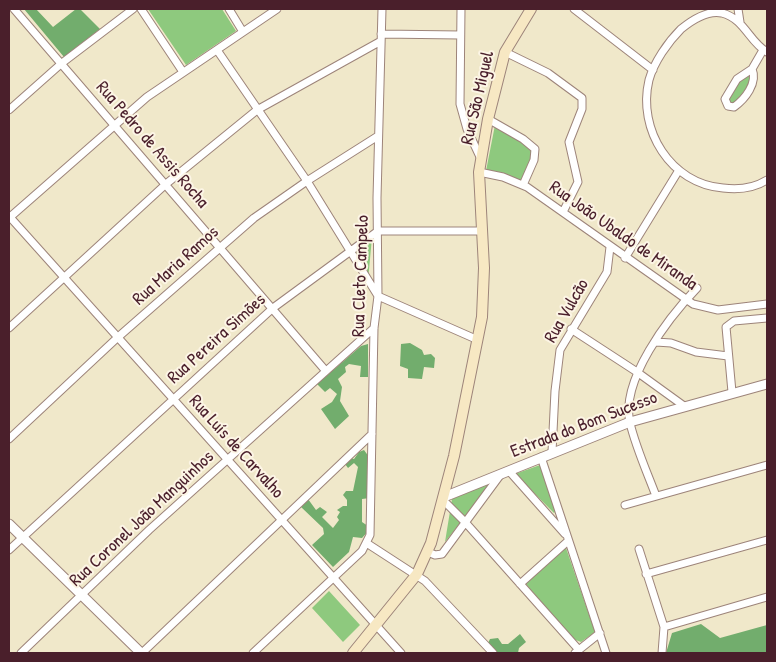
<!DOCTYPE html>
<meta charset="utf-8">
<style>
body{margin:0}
#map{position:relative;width:776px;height:662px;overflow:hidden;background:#f0e8ca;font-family:"Patrick Hand",sans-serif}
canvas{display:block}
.frame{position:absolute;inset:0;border:10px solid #4a1f2b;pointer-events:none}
</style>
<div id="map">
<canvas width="776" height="662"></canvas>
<div class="frame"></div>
</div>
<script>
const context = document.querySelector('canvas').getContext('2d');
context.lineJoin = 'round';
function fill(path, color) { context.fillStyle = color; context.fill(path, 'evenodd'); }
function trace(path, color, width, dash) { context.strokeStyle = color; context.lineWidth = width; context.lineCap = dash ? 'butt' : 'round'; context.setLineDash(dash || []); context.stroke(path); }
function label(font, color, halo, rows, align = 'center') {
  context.font = font + ' "Patrick Hand",sans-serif'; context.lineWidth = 4; context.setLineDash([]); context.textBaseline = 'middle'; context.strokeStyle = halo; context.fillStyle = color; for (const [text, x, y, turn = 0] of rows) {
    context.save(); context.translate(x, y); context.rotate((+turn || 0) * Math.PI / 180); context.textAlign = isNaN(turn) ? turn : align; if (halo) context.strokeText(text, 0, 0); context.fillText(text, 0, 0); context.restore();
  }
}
const green = new Path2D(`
 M148,9H222L236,31L186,65Z
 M743,75H749L752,81L733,105L726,101Z
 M495,125L527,144L534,151L522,182L486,171Z
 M372,237L368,281L353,250Z
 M540,465L556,511L554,513L515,474Z
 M492,482L490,485L445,542L452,499Z
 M566,548L595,632L581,642L573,639L525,583Z
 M329,591L360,625L343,642L312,608Z`);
const forest = new Path2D(`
 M24,9H36L53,27L76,9H80L100,29L64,57Z
 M410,343L422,350L424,355L431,354L435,358L434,368L424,367L422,379L408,378V369L400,366L401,344Z
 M368,344V377H360L361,366L349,364L345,367L346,372L338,379L342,387L340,401L349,416L335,429L321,409L332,402L337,394L330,388L325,392L317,384L361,346Z
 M364,450L372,461L370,498L362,499V522L371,528L362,538L353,537L349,552L333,567L312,545L324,534L323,528L301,507L308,499L316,510L320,507L327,512L322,517L333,528L339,520L337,517L340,512L337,510L343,506H347V500L343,495L346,491H353L358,467L354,463L348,468L345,464L351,458L354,459L359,452Z
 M701,624L720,638L767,625V653H666L672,633Z
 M520,634L526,642L519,648L518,653H497L488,643L490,639L498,638L502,644H508Z`);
const minor = new Path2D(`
 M14,9L325,370
 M141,9L183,72
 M229,9L243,32
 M461,9L460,104L467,129L481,159
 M574,9L653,70
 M738,9L740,22
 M381,34L460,35
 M217,50L307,181L378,296L478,340
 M505,52L548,73L582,98V109L569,142L578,182L563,212
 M767,52C749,42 745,19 722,13C708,10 692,20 681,29C668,42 654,62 649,80C637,130 671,184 723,188C738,190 754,188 767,180
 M752,69C758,83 745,99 734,107L728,106L725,99L737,79L752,69L763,50
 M9,110L62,63L133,9
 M488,119L523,139L535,149L534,160L523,185
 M479,172L503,177L527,187L693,304L718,310L767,304
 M9,216L401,653
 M9,218L147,97L277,9
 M625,258L679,170
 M9,328L166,184L257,110L381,41
 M571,329L637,372L684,406
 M656,342L671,343L696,352L728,356
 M732,392L726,327L734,321L767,318
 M9,439L117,338L254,218L307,181L378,136
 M552,452L555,391L560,350L607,272L610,247
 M541,457L606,653
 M509,471L565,534
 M656,496C647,472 636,448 630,423C620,380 669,317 697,288
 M443,500L465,522L579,650
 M625,505L767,465
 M368,544L425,581L493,653
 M639,549L664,627L662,653
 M9,550L273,308L378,231H483
 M428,552L435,555L442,554L501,474
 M646,574L767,540
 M520,584L568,541
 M664,627L767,597
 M21,653L149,530L374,328
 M142,653L372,434
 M253,653L362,551L370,535L374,328L378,296L377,198L382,9
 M575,653L600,633`);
const tertiary = new Path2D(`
 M444,497L630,422L767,384
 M9,524L141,653`);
const secondary = new Path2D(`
 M353,653L417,574L431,543L454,456L482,317L484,268L479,172L488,119L505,52L531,9`);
const streetNames = [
 ["Rua São Miguel",478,98,-77],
 ["Rua Pedro de Assis Rocha",152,145,49],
 ["Rua João Ubaldo de Miranda",623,236,35],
 ["Rua Maria Ramos",176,266,-42],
 ["Rua Cleto Campelo",361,276,-88],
 ["Rua Vulcão",567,311,-60],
 ["Rua Pereira Simões",217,339,-42],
 ["Estrada do Bom Sucesso",584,425,-21],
 ["Rua Luís de Carvalho",236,447,48],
 ["Rua Coronel João Manguinhos",142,519,-43]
];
fill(green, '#8ec97e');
fill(forest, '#72ad6d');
trace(minor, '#9d847a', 9);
trace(tertiary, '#9d847a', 11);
trace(secondary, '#9d847a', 12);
trace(minor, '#fff', 7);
trace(tertiary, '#fff', 9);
trace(secondary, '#f7e8c3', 10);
label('18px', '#4a1f2b', '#fcf5e5', streetNames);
</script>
